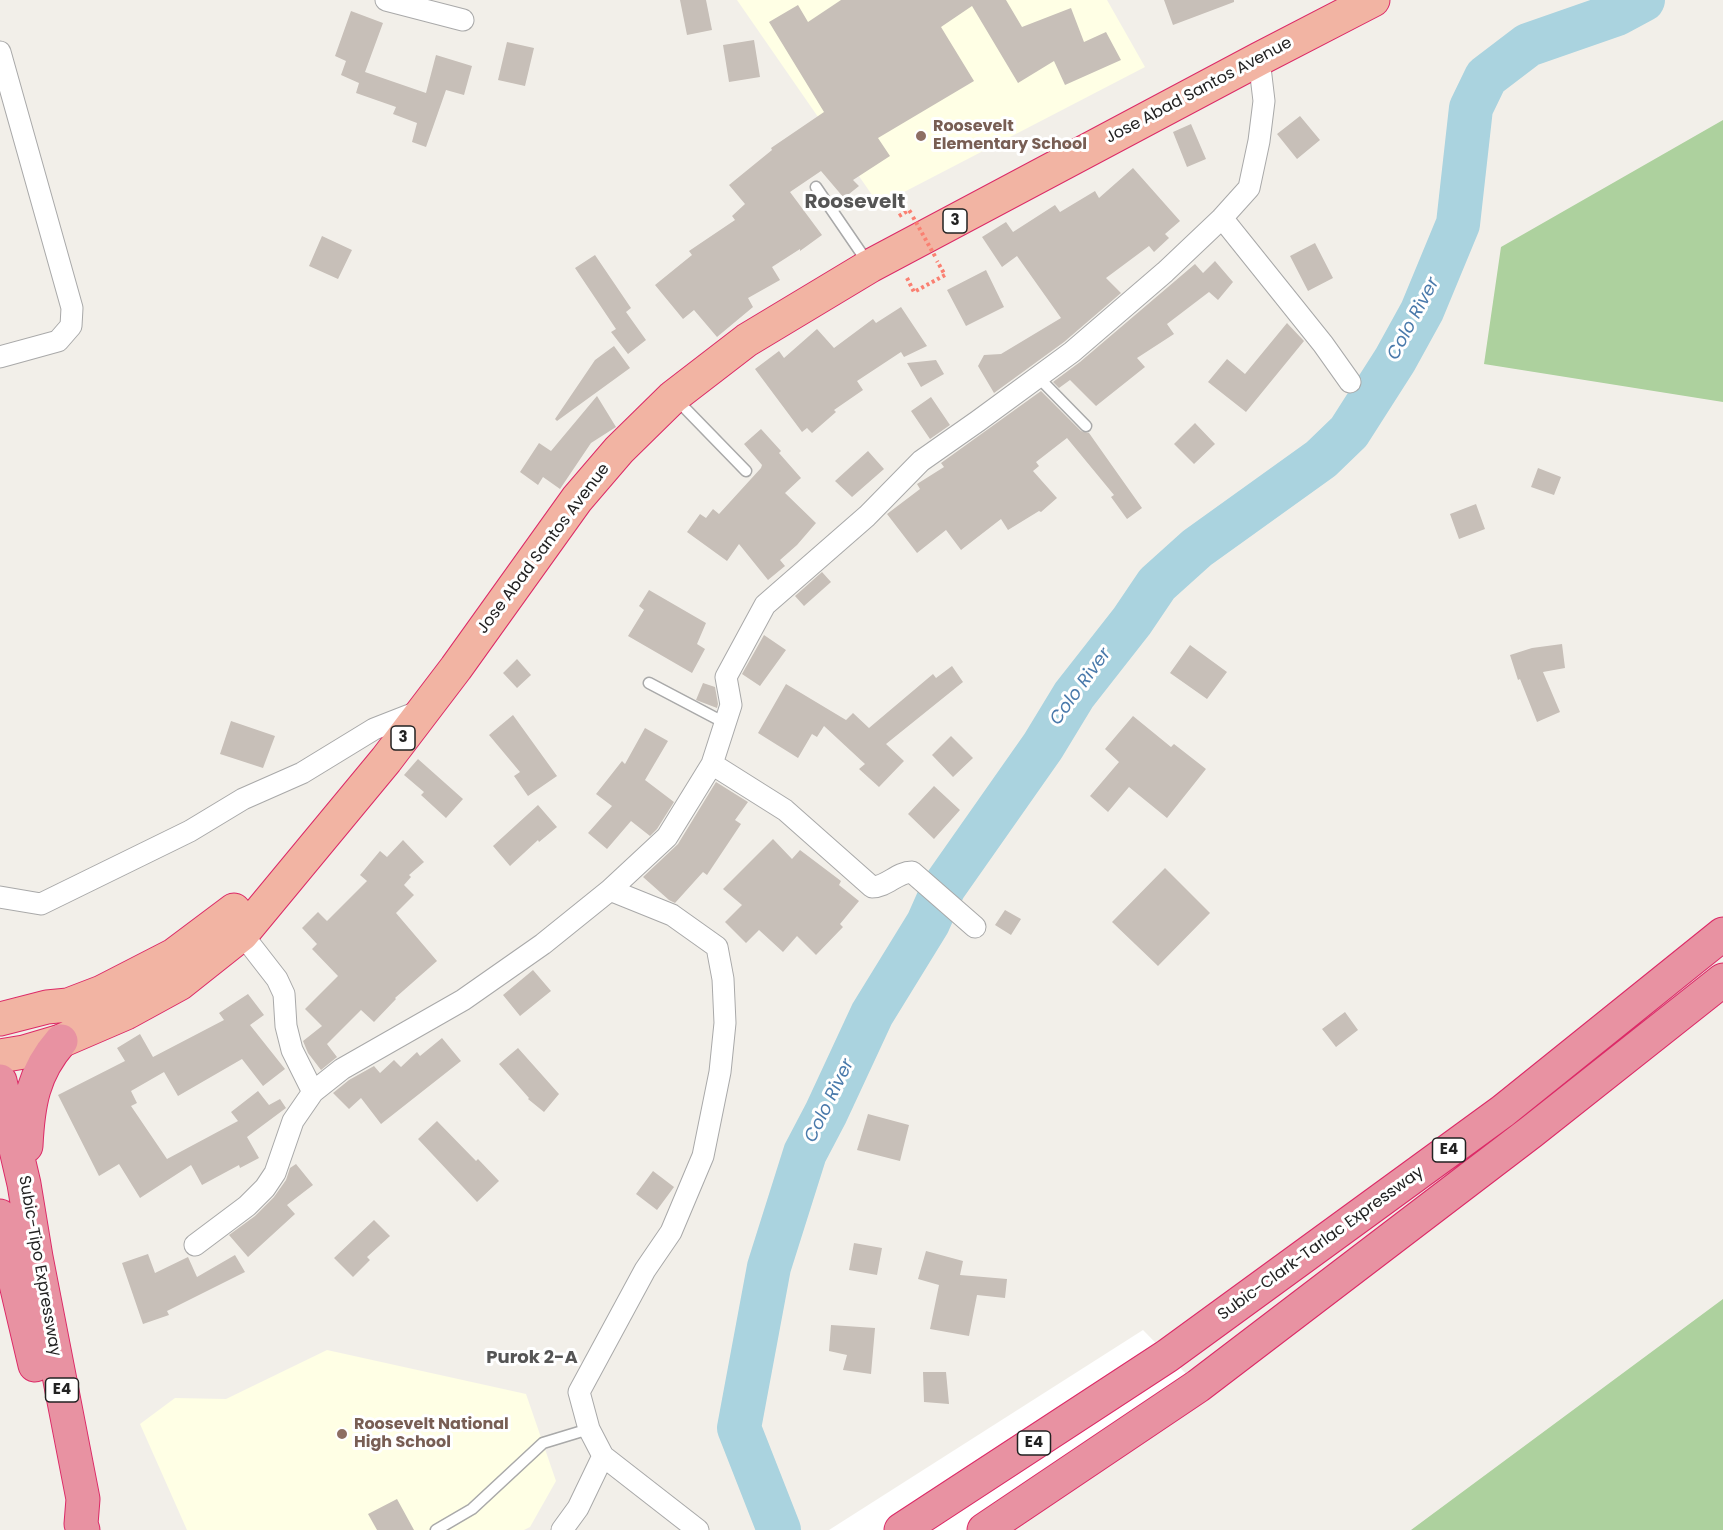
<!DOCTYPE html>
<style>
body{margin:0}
canvas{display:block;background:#f2efe9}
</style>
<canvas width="1723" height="1530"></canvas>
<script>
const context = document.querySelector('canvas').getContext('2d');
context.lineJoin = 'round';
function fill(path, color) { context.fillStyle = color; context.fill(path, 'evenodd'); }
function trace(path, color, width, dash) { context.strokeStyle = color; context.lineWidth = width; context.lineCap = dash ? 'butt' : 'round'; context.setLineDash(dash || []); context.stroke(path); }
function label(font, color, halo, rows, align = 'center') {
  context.font = font + ' Poppins,sans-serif'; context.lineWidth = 6; context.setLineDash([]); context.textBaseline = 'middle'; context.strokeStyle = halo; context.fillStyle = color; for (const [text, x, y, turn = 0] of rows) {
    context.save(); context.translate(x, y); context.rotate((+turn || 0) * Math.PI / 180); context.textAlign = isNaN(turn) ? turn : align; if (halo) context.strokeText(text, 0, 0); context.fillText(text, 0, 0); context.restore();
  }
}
const education = new Path2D(`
 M737,0H1107L1145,67L879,205Z
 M327,1350L526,1394L556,1481L530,1527L524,1530H187L140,1424L175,1398L226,1399Z`);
const forest = new Path2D(`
 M1723,120V402L1484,364L1501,247Z
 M1723,1299V1530H1411Z`);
const pier = new Path2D(`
 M1143,1330L1198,1386L1013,1530H829Z`);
const river = new Path2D(`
 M779,1530L739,1428L769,1267L805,1153L826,1113L872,1014L928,923L944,887L1043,746L1074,695L1132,621L1157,584L1197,548L1321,459L1349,432L1395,360L1422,311L1458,224L1471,108L1486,77L1528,45L1617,14L1643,0`);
const building = new Path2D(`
 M680,0H706L712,30L687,35Z
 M841,0H1006L1022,27L1071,8L1084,42L1106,32L1121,60L1065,85L1054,61L1018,83L972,6L941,27L974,81L878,138L890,156L853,180L859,186L844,198L821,171L790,192L822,235L800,251V249L772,267L780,280L748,298L753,307L717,337L694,310L683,319L655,285L692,255L689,251L735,220L732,216L745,204L729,185L772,150L771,148L824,112L769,22L798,5L808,22Z
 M1164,0H1234V2L1173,25Z
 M351,11L383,23L365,72L426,93L436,55L472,66L464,95L446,90L426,147L412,142L417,123L393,114L396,107L356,93L359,83L341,75L346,61L335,56Z
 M754,40L760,77L729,82L723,45Z
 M507,42L534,48L525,86L498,80Z
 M1300,116L1320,140L1297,159L1277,134Z
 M1191,124L1206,159L1187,167L1173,132Z
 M1133,168L1180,221L1165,234L1169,238L1154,252L1149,246L1106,278L1121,293L1064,342L994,393L978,366L984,355L1001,354L1061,318L1017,256L1002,267L982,237L1006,222L1013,232L1055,205L1060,212L1095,191L1099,198Z
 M322,236L352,250L338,279L309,266Z
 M1315,243L1333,278L1308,291L1290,256Z
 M595,255L631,308L626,312L646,340L628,354L611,332L616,329L575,268Z
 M1215,261L1233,282L1218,300L1209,292L1167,324L1174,334L1137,358L1145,367L1096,406L1070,380L1059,388L1053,382L1080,362L1195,264L1203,273Z
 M986,270L1004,307L966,326L947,290Z
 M901,307L927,346L904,357L901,352L857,381L863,390L834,410L836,412L812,433L807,428L802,432L755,369L779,351L784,358L817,329L834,348L873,319L876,323Z
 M1287,323L1304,341L1246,412L1208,382L1227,359L1245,374Z
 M614,346L630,368L557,421L555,419L595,360Z
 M936,360L944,374L921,387L907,363Z
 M1041,391L1081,431L1089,433L1142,508L1127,519L1111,497L1114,495L1067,438L1036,462L1039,466L1033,471L1057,498L1041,512L1039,511L1008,530L1001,519L961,550L946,530L917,553L887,514L920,489L917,484L944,467L941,463Z
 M597,396L616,427L591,443L560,489L543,477L538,485L520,472L539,443L551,451Z
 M931,397L950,425L930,439L911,411Z
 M1195,423L1215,444L1194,464L1174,444Z
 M761,429L781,451L779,453L801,478L785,493L816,523L797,545L780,560L785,566L768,580L739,544L727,561L687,532L700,514L706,518L713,509L719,514L761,468L762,465L744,444Z
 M868,451L884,469L852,497L835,481Z
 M1538,468L1561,477L1554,495L1531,487Z
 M1476,504L1485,529L1459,539L1450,514Z
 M822,572L831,582L804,606L795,596Z
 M649,590L706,623L697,644L705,649L692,673L628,636L644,610L639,606Z
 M764,635L786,650L760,686L742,674Z
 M1562,644L1565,668L1543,672L1560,712L1537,722L1520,679L1518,680L1510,655L1532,648Z
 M1190,645L1227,672L1207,699L1170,673Z
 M517,659L531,675L517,688L503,673Z
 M952,666L963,682L886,744L904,761L879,787L859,769L865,764L824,726L817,737L812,734L798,758L758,733L786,684L846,720L853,713L869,728L933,674L936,678Z
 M703,683L715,687L718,704L717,708L696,700Z
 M513,715L557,776L528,796L514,776L520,772L489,735Z
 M1133,716L1171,747L1174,744L1206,769L1167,818L1129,787L1108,812L1090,796L1119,762L1105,749Z
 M231,721L275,736L263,768L220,754Z
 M645,728L668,741L645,780L674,802L657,829L650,836L631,821L607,849L588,833L612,806L596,794L622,761L625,764Z
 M951,736L973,758L953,777L932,755Z
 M418,759L463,799L446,818L421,795L424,792L404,775Z
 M716,782L748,802L735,820L741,824L707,875L703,872L675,903L669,900L643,877L678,844Z
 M934,786L960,810L934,839L908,814Z
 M538,805L557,827L539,842L538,840L510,866L493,846Z
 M773,839L792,859L800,850L841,881L839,885L859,901L840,924L843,927L816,955L797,936L783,952L759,930L746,943L725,922L742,905L723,889Z
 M403,840L424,862L409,875L411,877L404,885L414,895L396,913L437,961L395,998L396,999L374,1022L361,1010L327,1044L337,1057L321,1070L308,1053L303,1041L322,1026L305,1009L338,976L312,949L317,944L302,928L318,912L327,921L367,881L360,875L380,851L387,857Z
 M1165,868L1210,913L1158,966L1112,922Z
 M1005,910L1021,919L1011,935L995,925Z
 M533,970L551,991L520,1016L503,995Z
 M248,994L264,1015L250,1025L285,1069L263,1086L242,1059L178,1096L164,1072L131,1091L137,1103L131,1106L167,1159L238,1121L231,1112L258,1091L269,1105L280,1099L286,1108L247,1137L259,1158L240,1168L239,1165L202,1185L191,1165L140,1198L119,1164L99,1176L58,1095L125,1061L117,1048L140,1034L153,1057L224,1020L219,1013Z
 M1345,1012L1358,1030L1336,1047L1322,1029Z
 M442,1038L461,1061L381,1124L361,1098L349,1109L333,1093L349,1080L374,1066L380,1073L394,1060L401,1067L417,1052L420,1056Z
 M518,1048L559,1094L544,1112L528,1099L529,1098L499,1064Z
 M868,1114L909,1125L900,1161L857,1150Z
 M437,1121L476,1161L478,1159L499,1181L477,1202L418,1139Z
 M296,1164L313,1185L287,1205L295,1214L248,1257L229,1235L255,1216L274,1197L286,1180L290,1168Z
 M653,1171L674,1187L657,1210L636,1194Z
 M374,1220L390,1236L367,1257L370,1260L353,1277L334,1258Z
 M854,1243L882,1248L877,1275L849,1270Z
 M926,1251L963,1261L960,1275L1007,1279L1005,1298L977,1295L969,1336L930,1329L939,1285L918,1279Z
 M148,1254L155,1273L188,1257L197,1277L235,1255L245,1272L167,1311L169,1315L143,1324L122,1263Z
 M831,1325L875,1328L871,1374L843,1370L847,1355L829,1351Z
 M923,1372H946L949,1404L924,1402Z
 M397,1499L414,1530H377L368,1514Z`);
const path = new Path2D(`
 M899,216L909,210L911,213
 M907,278L914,292L945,275L937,261`);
const service = new Path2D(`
 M816,187L868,263
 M1038,377L1086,426
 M676,399L746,471
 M649,683L725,723
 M436,1530L472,1509L543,1443L589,1429`);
const minor = new Path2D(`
 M386,0L463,20
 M0,52L72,308L71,326L58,341L0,357
 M1222,218L1323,344L1350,382
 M712,764L785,810L872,887C887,887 897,872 912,872L975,927
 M610,890L672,915L717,947L723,979L725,1023L720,1072L703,1156L671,1232L645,1270L579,1392L589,1429L603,1456L698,1530
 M0,897L41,904L190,831L243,799L302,773L374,729L420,711
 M242,934L277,979L284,994L286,1026L292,1050L313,1092
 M195,1245L247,1206L265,1188L275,1173L293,1121L313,1092L342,1069L463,1000L543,944L610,890L667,837L712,764L731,705L726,677L765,605L867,516L921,461L978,421L1072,352L1165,272L1222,218L1249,188L1259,141L1264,101L1259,59
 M562,1530L578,1508L603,1456`);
const trunk = new Path2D(`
 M0,1019L47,1007L68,1005L102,992L174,955L234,910
 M0,1056L24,1052L61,1041L126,1013L179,984L242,934L386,760L456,668L577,499L619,450L673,397L747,340L870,266L1259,59L1373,0`);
const motorway = new Path2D(`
 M0,1081L24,1184L36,1257L83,1499L81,1524L83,1530
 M26,1146C28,1104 33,1073 61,1041
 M0,1216L35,1365
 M901,1530L1167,1356L1503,1111L1723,934
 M984,1530L1198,1386L1531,1132L1723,980`);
const pathBridge = new Path2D(`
 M913,217L936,258`);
const markers = [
 [921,136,6,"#8d6e63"],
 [342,1434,6,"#8d6e63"]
];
const shields = [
 [955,221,24],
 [403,738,24],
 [1449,1150,33],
 [62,1390,33],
 [1034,1443,33]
];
const shieldNames = [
 ["3",955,221],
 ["3",403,738],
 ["E4",1449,1150],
 ["E4",62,1390],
 ["E4",1034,1443]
];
const streetNames = [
 ["Jose Abad Santos Avenue",1199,91,-28],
 ["Jose Abad Santos Avenue",544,549,-53],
 ["Subic-Clark-Tarlac Expressway",1321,1244,-36],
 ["Subic-Tipo Expressway",39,1266,80]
];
const educationNames = [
 ["Roosevelt",933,127],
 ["Elementary School",933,145],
 ["Roosevelt National",354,1425],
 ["High School",354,1443]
];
const waterNames = [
 ["Colo River",1414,319,-62],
 ["Colo River",1081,687,-54],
 ["Colo River",830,1101,-64]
];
const neighbourhoodNames = [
 ["Purok 2-A",532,1358]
];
const quarterNames = [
 ["Roosevelt",855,203]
];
fill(education, '#ffffe5');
fill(forest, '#add19e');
fill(pier, '#fff');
trace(river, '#aad3df', 44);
fill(building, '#c7bfb8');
trace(service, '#a9a9a9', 13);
trace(minor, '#a9a9a9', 23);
trace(trunk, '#dc2a67', 35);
trace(motorway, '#dc2a67', 35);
trace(path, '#fa8072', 4, [3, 3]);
trace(service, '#fff', 10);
trace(minor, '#fff', 21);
trace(trunk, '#f2b4a3', 33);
trace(motorway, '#e892a2', 33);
trace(pathBridge, '#fa8072', 4, [3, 3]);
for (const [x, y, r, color] of markers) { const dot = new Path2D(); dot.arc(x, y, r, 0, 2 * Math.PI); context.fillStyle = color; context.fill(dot); trace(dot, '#fff', 2); }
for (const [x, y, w] of shields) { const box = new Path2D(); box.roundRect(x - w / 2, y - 12, w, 24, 4.5); context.fillStyle = '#fff'; context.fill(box); trace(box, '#222', 1.5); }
label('bold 15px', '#222', null, shieldNames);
label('16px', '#222', '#fff', streetNames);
label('bold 16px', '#785e54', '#fff', educationNames, 'left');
label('italic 18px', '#4a7aab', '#fff', waterNames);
label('bold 18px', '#555', '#fff', neighbourhoodNames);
label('bold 20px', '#555', '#fff', quarterNames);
</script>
